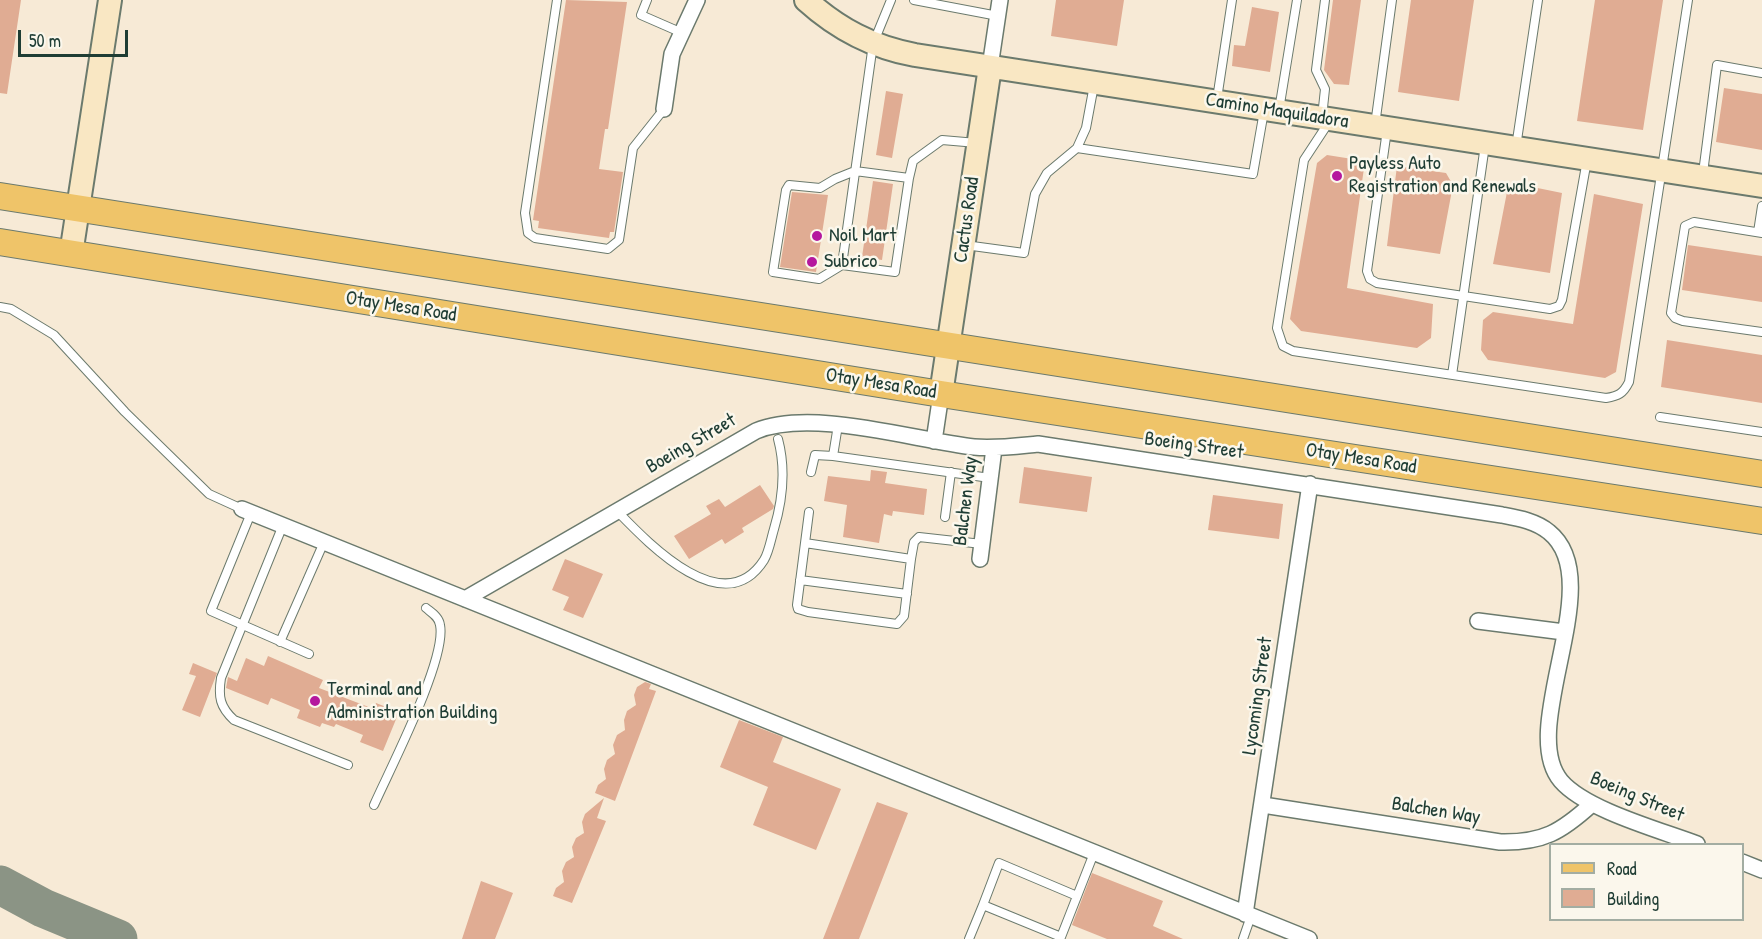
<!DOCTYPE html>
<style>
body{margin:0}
#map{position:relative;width:1762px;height:939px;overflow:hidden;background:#f7ead6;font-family:"Patrick Hand",sans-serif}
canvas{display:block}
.legend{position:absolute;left:1549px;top:843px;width:195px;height:78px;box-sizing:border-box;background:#fbf7ec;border:2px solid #a3ada2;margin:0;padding:8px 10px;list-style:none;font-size:18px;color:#1f3d34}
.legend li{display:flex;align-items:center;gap:12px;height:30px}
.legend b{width:30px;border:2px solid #a3ada2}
.scale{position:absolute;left:18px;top:30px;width:110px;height:27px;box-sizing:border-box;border:3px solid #1f3d34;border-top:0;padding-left:8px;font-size:18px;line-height:21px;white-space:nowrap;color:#1f3d34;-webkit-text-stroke:4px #fbf7ec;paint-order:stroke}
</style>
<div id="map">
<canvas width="1762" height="939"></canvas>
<ul class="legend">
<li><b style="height:8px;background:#efc469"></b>Road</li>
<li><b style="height:16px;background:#e0ac93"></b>Building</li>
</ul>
<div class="scale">50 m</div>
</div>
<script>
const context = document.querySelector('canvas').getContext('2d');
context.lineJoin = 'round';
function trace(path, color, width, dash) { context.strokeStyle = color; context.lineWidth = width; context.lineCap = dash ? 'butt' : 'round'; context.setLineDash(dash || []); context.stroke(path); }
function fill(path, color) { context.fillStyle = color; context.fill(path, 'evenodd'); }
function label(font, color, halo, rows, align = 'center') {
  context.font = font + ' "Patrick Hand",sans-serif'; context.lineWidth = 5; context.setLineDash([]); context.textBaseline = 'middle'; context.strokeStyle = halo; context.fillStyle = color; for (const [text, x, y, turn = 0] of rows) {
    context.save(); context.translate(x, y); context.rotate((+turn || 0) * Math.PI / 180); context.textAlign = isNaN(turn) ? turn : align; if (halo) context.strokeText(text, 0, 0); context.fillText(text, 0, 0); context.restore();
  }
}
const taxiway = new Path2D(`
 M0,885L43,908L118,939`);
const building = new Path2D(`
 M0,0H21L7,94L0,93Z
 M566,0L627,2L608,129H605L599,169L623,172L614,232H610L609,238L538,228L539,221L533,220Z
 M1056,0H1124L1117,46L1051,36Z
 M1333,0H1361L1349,85L1334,84L1324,70Z
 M1411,0H1474L1459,101L1398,92Z
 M1595,0H1663L1643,130L1577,121Z
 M1252,7L1279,12L1270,72L1232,66L1234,45L1245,46Z
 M1724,88L1762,94V150L1716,142Z
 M886,91L903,94L892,158L876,155Z
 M1327,155L1365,161L1347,288L1433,304L1431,338L1417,348L1301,331L1290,319L1317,163Z
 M1397,166L1446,173L1453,185L1440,254L1387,246Z
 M873,181L893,184L882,260L862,257Z
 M1518,184L1562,193L1550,273L1493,264L1507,192Z
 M792,192L828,195L816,272L780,267Z
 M1594,194L1643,204L1616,372L1605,378L1488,360L1481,350L1483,320L1493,312L1573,324Z
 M1688,245L1762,256V302L1682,290Z
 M1667,340L1762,355V403L1661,387Z
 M1024,467L1092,477L1087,512L1019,503Z
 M871,470L887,472L885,483L927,489L924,515L893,511L892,516L884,514L879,543L843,537L847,505L824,501L828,476L870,481Z
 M760,485L774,506L773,509L742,528L744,532L725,544L722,539L689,559L674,536L711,514L706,506L719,499L725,507Z
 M1213,495L1283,504L1279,539L1208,530Z
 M565,559L603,574L583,618L563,610L569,597L552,590Z
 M268,656L323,680L319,688L374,709L376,703L399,712L383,751L360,742L363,735L336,724L334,727L322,723L320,727L297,718L300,710L271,698L268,705L226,688L228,677L237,681L246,658L264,666Z
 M193,663L217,673L200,717L182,710L196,676L189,674Z
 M645,682L651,684L649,689L656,691L615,801L595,793L598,785L606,779L604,769L607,760L615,754L613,745L617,735L625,730L624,720L627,711L636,705L634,695L637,687Z
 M739,720L783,737L773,762L841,789L816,850L753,825L768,787L720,767Z
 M604,798L597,818L606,821L572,903L553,896L556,888L564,882L562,871L566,862L574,857L572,847L576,838L584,833L582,822L585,814Z
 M877,802L908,813L859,939H823Z
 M1092,873L1163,901L1153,926L1183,939H1107L1072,925Z
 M481,881L513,893L495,939H462Z`);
const lane = new Path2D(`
 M557,0L525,213L528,233L535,238L608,249L619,240L633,148L664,109
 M647,0L641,15L680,32
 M914,0L998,16
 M1217,99L1232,0
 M1279,110L1297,0
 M1322,117L1325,89L1316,70L1325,0
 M1329,122L1304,160L1277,328L1283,346L1293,351L1606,398C1618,396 1623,394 1629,382L1688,0
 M1375,125L1392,0
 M1387,130L1367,271L1370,279L1377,283L1550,309L1559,306L1562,300L1587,160
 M1516,147L1538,0
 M1077,148L1253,174L1264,111
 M1703,173L1717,65L1762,73
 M909,178L913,161L942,140L977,143
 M1758,232L1762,206
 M1762,233L1694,222L1685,226L1671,313L1675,318L1683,321L1762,332
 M965,245L1024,253L1035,194L1047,173L1077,148L1086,128L1094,85
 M842,265L819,279L773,272L786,190L789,185L820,188L835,179L855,171L909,178L895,272L842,265L873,44L891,0
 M0,307L11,309L54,335L125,412L209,494L242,509
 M1452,375L1485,145
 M1660,417L1762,432
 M838,425L833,456L990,478
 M811,472L815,455L833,456
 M617,511C648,543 724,623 764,560C769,552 771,539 774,529C783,499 786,469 778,439
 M809,512L805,543L911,559L914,542L919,537L982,544
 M251,513L211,611L309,654
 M945,517L951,472
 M283,525L221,678C218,697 220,707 234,720L348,765
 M805,543L797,605L798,609L808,612L897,624L904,616L911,559
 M800,580L907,594
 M280,642L324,542
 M374,805C390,769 447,659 440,625C439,617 432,613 426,608
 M1077,896L999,863L983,905L1061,937L1094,853
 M969,939L983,905
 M1243,939L1251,916`);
const street = new Path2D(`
 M990,67L1000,0
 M664,109L672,54L697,0
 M934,441L941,394
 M242,509L1309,939
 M980,559L994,448
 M465,599L756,431C812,408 913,440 974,447C995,449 1017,446 1038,444L1502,515C1518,518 1536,521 1549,532C1610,581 1516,728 1561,781C1586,810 1660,830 1697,844
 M1478,621L1564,632
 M1263,805L1500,842C1543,843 1561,832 1592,804
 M1742,862L1762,870
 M1245,914L1310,484`);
const secondary = new Path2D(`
 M806,0C838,29 872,47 915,55L1762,186
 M71,254L110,0
 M941,394L990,67`);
const primary = new Path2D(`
 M0,196L1762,474
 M0,242L941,394L1762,521`);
const markers = [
 [1337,176,6,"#b5179e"],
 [817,236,6,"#b5179e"],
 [812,262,6,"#b5179e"],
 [315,701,6,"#b5179e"]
];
const streetNames = [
 ["Camino Maquiladora",1277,111,9],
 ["Cactus Road",967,220,-82],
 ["Otay Mesa Road",401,307,9],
 ["Otay Mesa Road",881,384,9],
 ["Boeing Street",691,444,-30],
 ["Boeing Street",1194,446,8],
 ["Otay Mesa Road",1361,459,9],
 ["Balchen Way",966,501,-83],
 ["Lycoming Street",1258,696,-82],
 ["Boeing Street",1637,797,23],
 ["Balchen Way",1436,811,9]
];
const poiNames = [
 ["Payless Auto",1349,164],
 ["Registration and Renewals",1349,187],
 ["Noil Mart",829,236],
 ["Subrico",824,262],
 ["Terminal and",327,690],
 ["Administration Building",327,713]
];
trace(taxiway, '#8b9485', 39);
fill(building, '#e0ac93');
trace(lane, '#6b7a6d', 10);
trace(street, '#6b7a6d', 18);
trace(secondary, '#6b7a6d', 26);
trace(primary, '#6b7a6d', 28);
trace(lane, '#fff', 8);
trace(street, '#fff', 15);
trace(secondary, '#f9e7c3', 22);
trace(primary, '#efc469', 26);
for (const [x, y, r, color] of markers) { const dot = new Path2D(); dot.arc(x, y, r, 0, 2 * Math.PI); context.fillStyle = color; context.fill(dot); trace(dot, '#fbf7ec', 2); }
label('20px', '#1f3d34', '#fbf7ec', streetNames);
label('20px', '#1f3d34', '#fbf7ec', poiNames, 'left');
</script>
